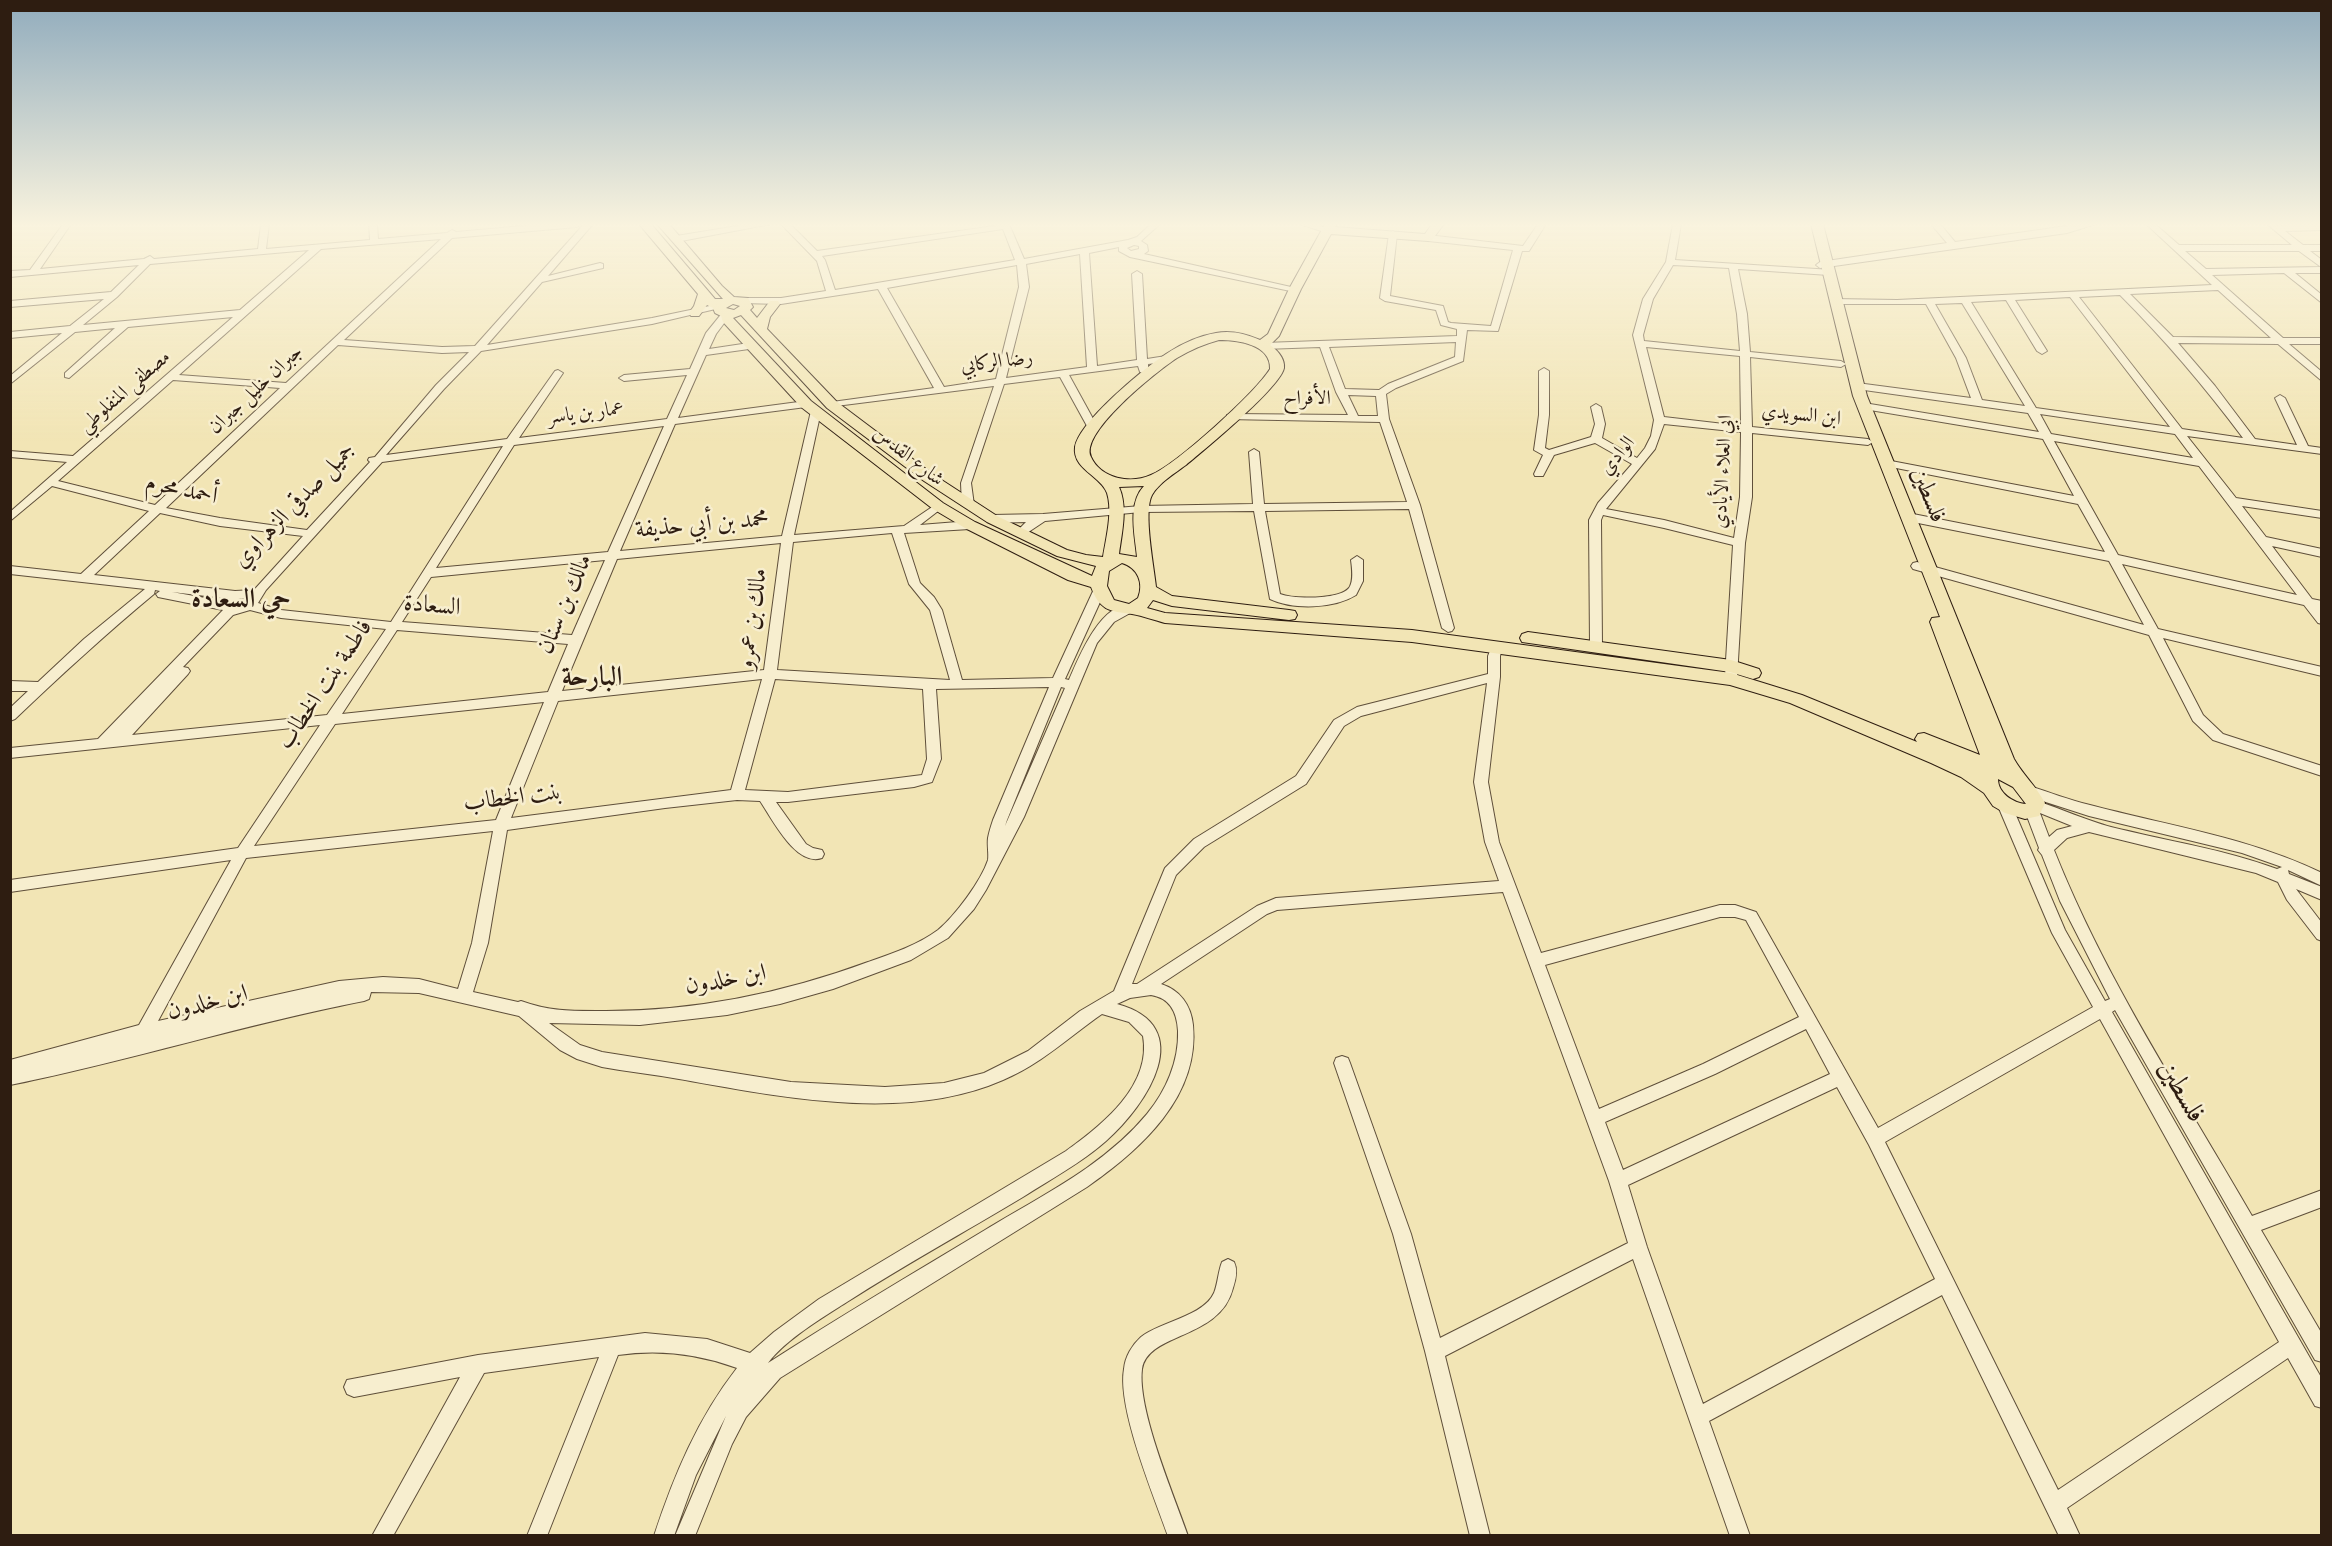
<!DOCTYPE html>
<meta charset="utf-8">
<style>
body{margin:0}
#map{position:relative;width:2332px;height:1546px;overflow:hidden;background:#f2e5b5;font-family:"Sorts Mill Goudy",serif}
canvas{display:block}
.frame{position:absolute;inset:0;border:12px solid #2e1d11;pointer-events:none}
</style>
<div id="map">
<canvas width="2332" height="1546"></canvas>
<div class="frame"></div>
</div>
<script>
const context = document.querySelector('canvas').getContext('2d');
context.lineJoin = 'round';
function trace(path, color, width, dash) { context.strokeStyle = color; context.lineWidth = width; context.lineCap = dash ? 'butt' : 'round'; context.setLineDash(dash || []); context.stroke(path); }
function fill(path, color) { context.fillStyle = color; context.fill(path, 'evenodd'); }
function label(font, color, halo, rows, align = 'center') {
  context.font = font + ' "Sorts Mill Goudy",Amiri,serif'; context.lineWidth = 5; context.setLineDash([]); context.textBaseline = 'middle'; context.strokeStyle = halo; context.fillStyle = color; for (const [text, x, y, turn = 0] of rows) {
    context.save(); context.translate(x, y); context.rotate((+turn || 0) * Math.PI / 180); context.textAlign = isNaN(turn) ? turn : align; if (halo) context.strokeText(text, 0, 0); context.fillText(text, 0, 0); context.restore();
  }
}
const minor = new Path2D(`
 M63,224H71L40,269L144,259L150,256L154,259L258,249L261,224H269L266,249L370,240L369,224H377L378,239L447,233L452,230L456,232L546,224H581L577,227L452,238L344,340L442,347L475,346L584,224H593L548,276L600,263L603,264V268L542,282L487,345L652,318L719,304L724,307L652,324L481,351L444,389L386,455L507,439L555,371L558,370L563,373L519,438L667,419L687,375L624,381L619,378L624,375L690,369L706,333L723,312L726,311L731,314L716,334L709,349L749,343L754,346L749,349L706,355L678,418L806,401L811,404L806,407L675,424L620,551L782,536L811,411L816,408L821,411L794,535L904,526L938,503L944,506L942,508L920,525L970,521L976,525L970,529L904,533L920,583L934,597L942,610L962,680L1053,678L1094,589L1096,586H1104L1106,589L1065,679L1069,680C1078,659 1102,599 1132,606L1134,609L1132,612L1114,622L1097,643L1024,817L986,890L974,909L948,938L911,960L833,989L780,1004L727,1015L640,1025L549,1023L580,1045L602,1052L791,1082L885,1087L944,1083L984,1073L1028,1051L1080,1011L1114,991L1165,868L1194,839L1296,776L1334,720L1357,707L1488,674V656L1493,643L1497,642L1503,646L1500,656V677L1488,782L1499,842L1541,953L1720,905H1735L1756,912L1878,1128L2093,1007L2052,933L1998,806L2000,802H2010L2012,806L2065,930L2105,1001L2110,999L2060,901L2042,855L2038,850L2039,848L2025,811L2032,802L2037,801C2062,809 2085,820 2111,827C2167,841 2223,849 2277,869L2282,867L2242,853L2089,816L2024,795L2022,791L2024,787L2029,786C2049,792 2069,800 2090,805C2169,826 2248,837 2322,873V886L2288,870L2289,874L2322,887V900L2296,889L2322,923V941L2317,939L2287,900L2278,882L2256,873L2089,832L2067,838L2054,850C2105,979 2183,1096 2252,1216L2322,1190V1207L2261,1230L2322,1334V1362L2315,1360L2115,1010L2112,1012L2322,1379V1408L2315,1406L2288,1358L2067,1508L2080,1536H2059L1942,1295L1709,1421L1750,1536H1730L1633,1259L1445,1356L1490,1536H1470L1425,1351L1393,1234L1334,1063L1336,1058L1342,1056L1348,1058L1350,1063L1411,1234L1440,1338L1628,1243L1609,1181L1503,892L1277,910L1267,914L1161,984C1180,990 1191,1005 1193,1025C1200,1097 1140,1150 1087,1187L780,1378L746,1417L732,1444L695,1536H675L726,1416L696,1475L674,1536H654C674,1475 698,1418 737,1368C699,1354 659,1349 618,1355L547,1536H527L599,1357L484,1373L393,1536H372L460,1377L354,1397L347,1394L344,1387L347,1380L478,1355L645,1333L707,1339L750,1353L774,1332L819,1299L1066,1151C1101,1126 1152,1086 1143,1036L1129,1022L1102,1014C1069,1037 1041,1064 1003,1080C905,1123 781,1097 679,1079C653,1074 628,1072 602,1067L577,1059L560,1050L519,1016L419,993L371,992L369,999L364,1001C245,1024 129,1061 10,1085V1060L139,1025L231,860L10,892V880L238,848L320,725L10,758V748L98,739L223,610L158,597L156,594L160,591L155,590L154,594C106,634 60,676 15,719L10,721V708L28,691H10V681L38,682L84,639L145,589L10,574V566L81,574L149,511L52,486L10,521V512L67,462L10,457V451L73,456L233,317L128,327L69,378L65,377V373L115,328L75,332L10,384V376L62,333L10,338V332L70,326L104,299L10,307V301L111,292L139,265L10,277V271L30,270ZM441,239L286,383L179,375L321,249ZM309,250L240,310L83,325L117,297L150,264ZM338,345L442,353L469,352L436,385L375,457L369,458L368,460L370,462L307,530L220,518L166,508ZM173,380L280,388L155,505L58,481ZM664,426L608,552L436,568L514,445ZM503,446L391,622L281,610L258,603L266,590L382,462ZM160,513L220,526L303,536L254,590L235,591L94,575ZM892,533L909,584L930,610L950,680L777,670L793,542ZM781,543L764,670L562,691L617,559ZM605,560L572,635L402,622L431,577ZM172,592L223,598L222,601ZM249,598L236,607L232,605L238,599ZM250,610L281,618L386,629L327,715L132,735L188,674L190,671L188,668L183,667L233,615ZM397,630L568,644L548,692L342,714ZM762,679L731,790L511,818L558,701ZM775,679L923,689L927,759L922,775L788,792L745,790ZM1487,683L1474,782L1485,842L1499,881L1276,898L1257,906L1137,984H1132L1176,875L1204,847L1306,784L1344,726L1361,716ZM1049,687L993,820C991,826 989,832 988,838C987,845 989,854 988,860C981,881 955,916 938,930C918,945 891,954 868,962C784,993 695,1011 606,1011C574,1011 551,1012 521,1001L518,1002L473,992L488,943L507,830L665,808L737,800L760,801C773,820 796,867 822,858L824,854L822,850L813,848L806,844L776,802H788L914,787L932,782L941,759L936,689ZM1061,687L1065,688L1005,826L1007,820ZM544,702L496,820L254,846L335,724ZM2040,813L2072,826L2057,830L2049,837ZM493,831L472,943L458,989L419,979L383,977L339,981L158,1021L246,858ZM1720,917H1735L1746,920L1799,1017L1703,1064L1599,1109L1545,965ZM1151,995C1170,998 1177,1012 1178,1031C1179,1061 1166,1091 1147,1114C1105,1165 1041,1196 985,1230C912,1274 839,1317 768,1363C785,1340 822,1318 847,1302C904,1265 965,1232 1023,1197C1051,1179 1081,1163 1106,1141C1147,1105 1199,1026 1117,1004L1130,998ZM2100,1019L2279,1342L2058,1490L1885,1142ZM1806,1029L1830,1074L1623,1170L1605,1122L1715,1074ZM1837,1087L1869,1145L1935,1279L1703,1404L1647,1247L1628,1185Z
 M750,224H771L676,242L672,239L676,236Z
 M781,224H790L817,251L1009,224L1024,259L1128,240L1137,237L1151,224H1160L1141,241L1147,245L1148,251L1144,254L1300,289L1295,292L1130,257L1119,251V247L1089,253L1097,366L1137,360L1132,274L1137,271L1142,274L1147,359L1166,356L1171,359L1166,362L1148,364V370L1143,373L1140,372L1138,366L1069,375L1097,426L1092,429L1087,426L1060,377L1004,384L971,483L974,505L968,508L962,505L961,483L994,386L828,407L827,405L832,402L934,388L878,289L781,304L741,303L739,301L744,298H781L826,291L817,261ZM1003,229L1015,260L835,290L825,260L822,256ZM1134,245L1139,246V249L1131,251L1127,248ZM1080,254L1087,367L1006,378L1029,287L1026,264ZM1017,265L1019,287L996,379L944,387L887,288Z
 M1299,224H1314L1332,230L1328,233Z
 M1538,224H1546L1529,251H1522L1498,331L1467,330L1463,361L1396,388L1386,394L1389,419L1420,505L1454,628L1452,631L1448,632L1442,628L1409,509L1265,511L1280,594C1293,599 1339,600 1349,588C1354,581 1352,568 1351,560L1357,556L1363,560V581L1356,595C1334,609 1293,610 1270,599L1254,511L1141,512L1045,521L1021,537L1015,533L1026,522L992,523L986,519L992,515L1043,514L1141,506L1253,504L1249,452L1254,449L1259,452L1264,504L1407,502L1380,422L1227,419V415L1231,414L1348,415L1336,392L1320,347L1264,349L1259,346L1264,343L1457,336V329L1441,325L1436,310L1385,301L1380,298L1389,234L1393,231L1397,234L1390,296L1443,306L1448,322L1451,323L1491,326L1513,250L1428,241L1424,238L1428,235L1523,246ZM1456,342L1455,357L1388,384L1379,390L1345,389L1329,347ZM1348,395L1376,396L1378,416H1358Z
 M1673,224H1681L1675,260L1832,270L1833,272L1829,275L1738,269L1747,314L1750,352L1841,361L1846,364L1841,367L1750,357L1752,427L1868,439L1873,442L1868,445L1752,433V497L1745,543L1737,677L1731,681L1725,677L1733,545L1664,528L1603,515L1601,520L1602,646L1596,650L1592,649L1590,646L1589,520L1598,503L1632,464L1595,443L1554,455L1543,476H1535L1534,474L1543,455L1534,450L1539,415V371L1544,368L1549,371V415L1545,448L1549,450L1591,437L1595,424L1591,407L1596,404L1601,407L1605,424L1602,438L1637,458L1645,448L1651,436L1654,420L1633,335L1643,299L1666,262ZM1673,265L1729,268L1737,314L1740,351L1644,341L1643,335L1653,299ZM1646,347L1740,356L1741,426L1664,417ZM1664,424L1741,432L1740,497L1734,538L1664,520L1606,509L1655,449Z
 M1931,224H1940L1955,242L2081,224H2096L2067,233L1820,268L1816,265L1820,262L1947,243Z
 M2146,224H2155L2179,245H2292L2267,224L2279,226L2322,224V230L2285,231L2303,245H2322V251H2310L2322,260V273H2295L2322,295V303L2284,273L2212,275L2283,338H2322V344H2289L2322,372V381L2278,344L2178,343L2215,386L2255,439L2297,445L2275,398L2280,395L2285,398L2308,446L2322,448V454L2187,436L2236,498L2322,511V518L2242,506L2266,537L2322,549V557L2272,546L2312,599L2322,601V609H2320L2322,624L2318,623L2304,605L2122,564L2158,629L2322,667V676L2163,638L2203,715L2223,734L2322,766V776L2213,740L2193,721L2149,635L1913,569L1911,566L1913,563L1917,562L2144,625L2109,561L1908,521L1902,517L1908,513L2105,552L2078,504L1886,466L1881,463L1886,460L2074,496L2043,439L1864,409L1859,406L1864,403L2039,432L2028,413L1857,389L1852,386L1857,383L1971,398L1956,358L1926,304H1836L1831,301L1833,299L1897,300L2212,285ZM2185,251H2299L2321,267L2206,269ZM2218,290L2271,338L2173,337L2130,294ZM2120,295C2165,340 2205,387 2243,438L2182,429L2079,297ZM2070,297L2170,427L2036,408L1971,302L2006,300L2037,351L2042,354L2047,351L2015,300ZM1962,303L2025,406L1982,400L1966,358L1935,304ZM2040,414L2175,434L2193,458L2051,434ZM2054,441L2199,466L2297,595L2118,555Z
 M1228,1259L1234,1262C1238,1270 1236,1279 1233,1288C1220,1340 1148,1332 1142,1369C1137,1410 1174,1495 1188,1536H1168C1154,1496 1117,1408 1124,1369C1125,1357 1132,1345 1141,1337C1160,1322 1204,1316 1214,1293C1218,1283 1218,1272 1222,1262Z`);
const major = new Path2D(`
 M639,224H651L715,299H723L657,224H669L722,286L734,297L748,298L753,307L750,310L757,318L770,301H778L780,304L770,317L767,329L837,402L934,475L997,516L1067,550L1086,555L1103,557C1106,538 1113,512 1107,493C1101,476 1072,469 1075,447C1079,422 1143,369 1166,354C1181,344 1198,336 1216,333C1232,330 1246,334 1260,340L1268,334L1289,289L1325,224H1337L1335,227L1425,234L1432,224H1444L1432,240L1428,241L1331,234L1301,289L1279,336L1270,345C1277,350 1285,358 1284,368C1280,388 1205,449 1186,465C1175,473 1159,483 1152,495C1143,512 1154,567 1156,587L1172,596L1289,610L1295,611L1297,615L1295,619L1289,620L1172,606L1153,600L1147,608L1165,613L1412,630L1731,673L1802,695L1917,742L1915,739L1918,734L1924,733L1980,755L1930,622L1932,618L1940,617L1853,396L1811,224H1823L1867,396L2014,759C2023,775 2036,786 2045,803L2039,816L2025,819L2005,813L1993,806L1984,793L1961,777L1931,763L1790,703L1730,685L1412,642L1165,623C1154,620 1143,616 1132,614C1110,611 1100,611 1091,587L1068,580L965,528L933,509L801,407L723,322L721,316L715,313L713,308L707,305L699,316H691L689,313L694,306L698,294ZM733,304L740,306L734,310L726,308ZM741,315L827,408L924,481L987,522L1057,556L1096,566L1092,576L975,522L943,503L811,401L733,318ZM1219,340C1237,340 1271,344 1270,369C1255,393 1177,464 1151,475C1131,484 1101,479 1091,457C1079,433 1157,371 1177,358C1190,350 1204,344 1219,340ZM1144,486C1127,504 1135,535 1137,557L1119,554C1122,532 1128,507 1119,487ZM1122,563C1138,568 1144,583 1138,598L1129,604L1114,600L1107,586L1109,571ZM1998,779L2013,787L2026,804C2013,803 1998,793 1998,779Z
 M1528,632L1731,660L1759,669L1761,673L1759,677L1753,679L1730,672L1522,642L1520,638L1522,634Z`);
const farStreetnames = [
 ["رضا الركابي",997,364,-7],
 ["جبران خليل جبران",257,391,-43],
 ["مصطفى المنفلوطي",126,393,-41],
 ["الأفراح",1307,401],
 ["عمار بن ياسر",586,415,-7],
 ["ابن السويدي",1801,417,6],
 ["الوادي",1619,457,-51],
 ["شارع القدس",907,458,38],
 ["ابي العلاء الأيادي",1725,472,-87]
];
const streetNames = [
 ["أحمد محرم",181,492,12],
 ["فلسطين",1926,496,68],
 ["جميل صدقي الزهراوي",296,507,-46],
 ["محمد بن أبي حذيفة",702,527,-5],
 ["مالك بن سنان",567,605,-67],
 ["السعادة",432,608,5],
 ["مالك بن عمرو",755,619,-82],
 ["فاطمة بنت الخطاب",327,686,-56],
 ["بنت الخطاب",513,800,-7],
 ["ابن خلدون",726,982,-10],
 ["ابن خلدون",208,1005,-14]
];
const quarterNames = [
 ["حي السعادة",241,602],
 ["البارحة",592,680]
];
const nearStreetnames = [
 ["فلسطين",2179,1093,60]
];
trace(minor, '#5f4f3a', 2);
trace(major, '#2e1d11', 2);
fill(minor, '#f7eecf');
fill(major, '#f2e5b5');
const sky = context.createLinearGradient(0, 0, 0, 441);
sky.addColorStop(0, '#91acbd');
sky.addColorStop(0.51, '#f9f3de');
sky.addColorStop(1, '#f9f3de00');
context.fillStyle = sky;
context.fillRect(0, 0, 2332, 441);
label('20px', '#2e1d11', '#f7eecf', farStreetnames);
label('24px', '#2e1d11', '#f7eecf', streetNames);
label('bold 27px', '#2e1d11', '#f7eecf', quarterNames);
label('28px', '#2e1d11', '#f7eecf', nearStreetnames);
</script>
